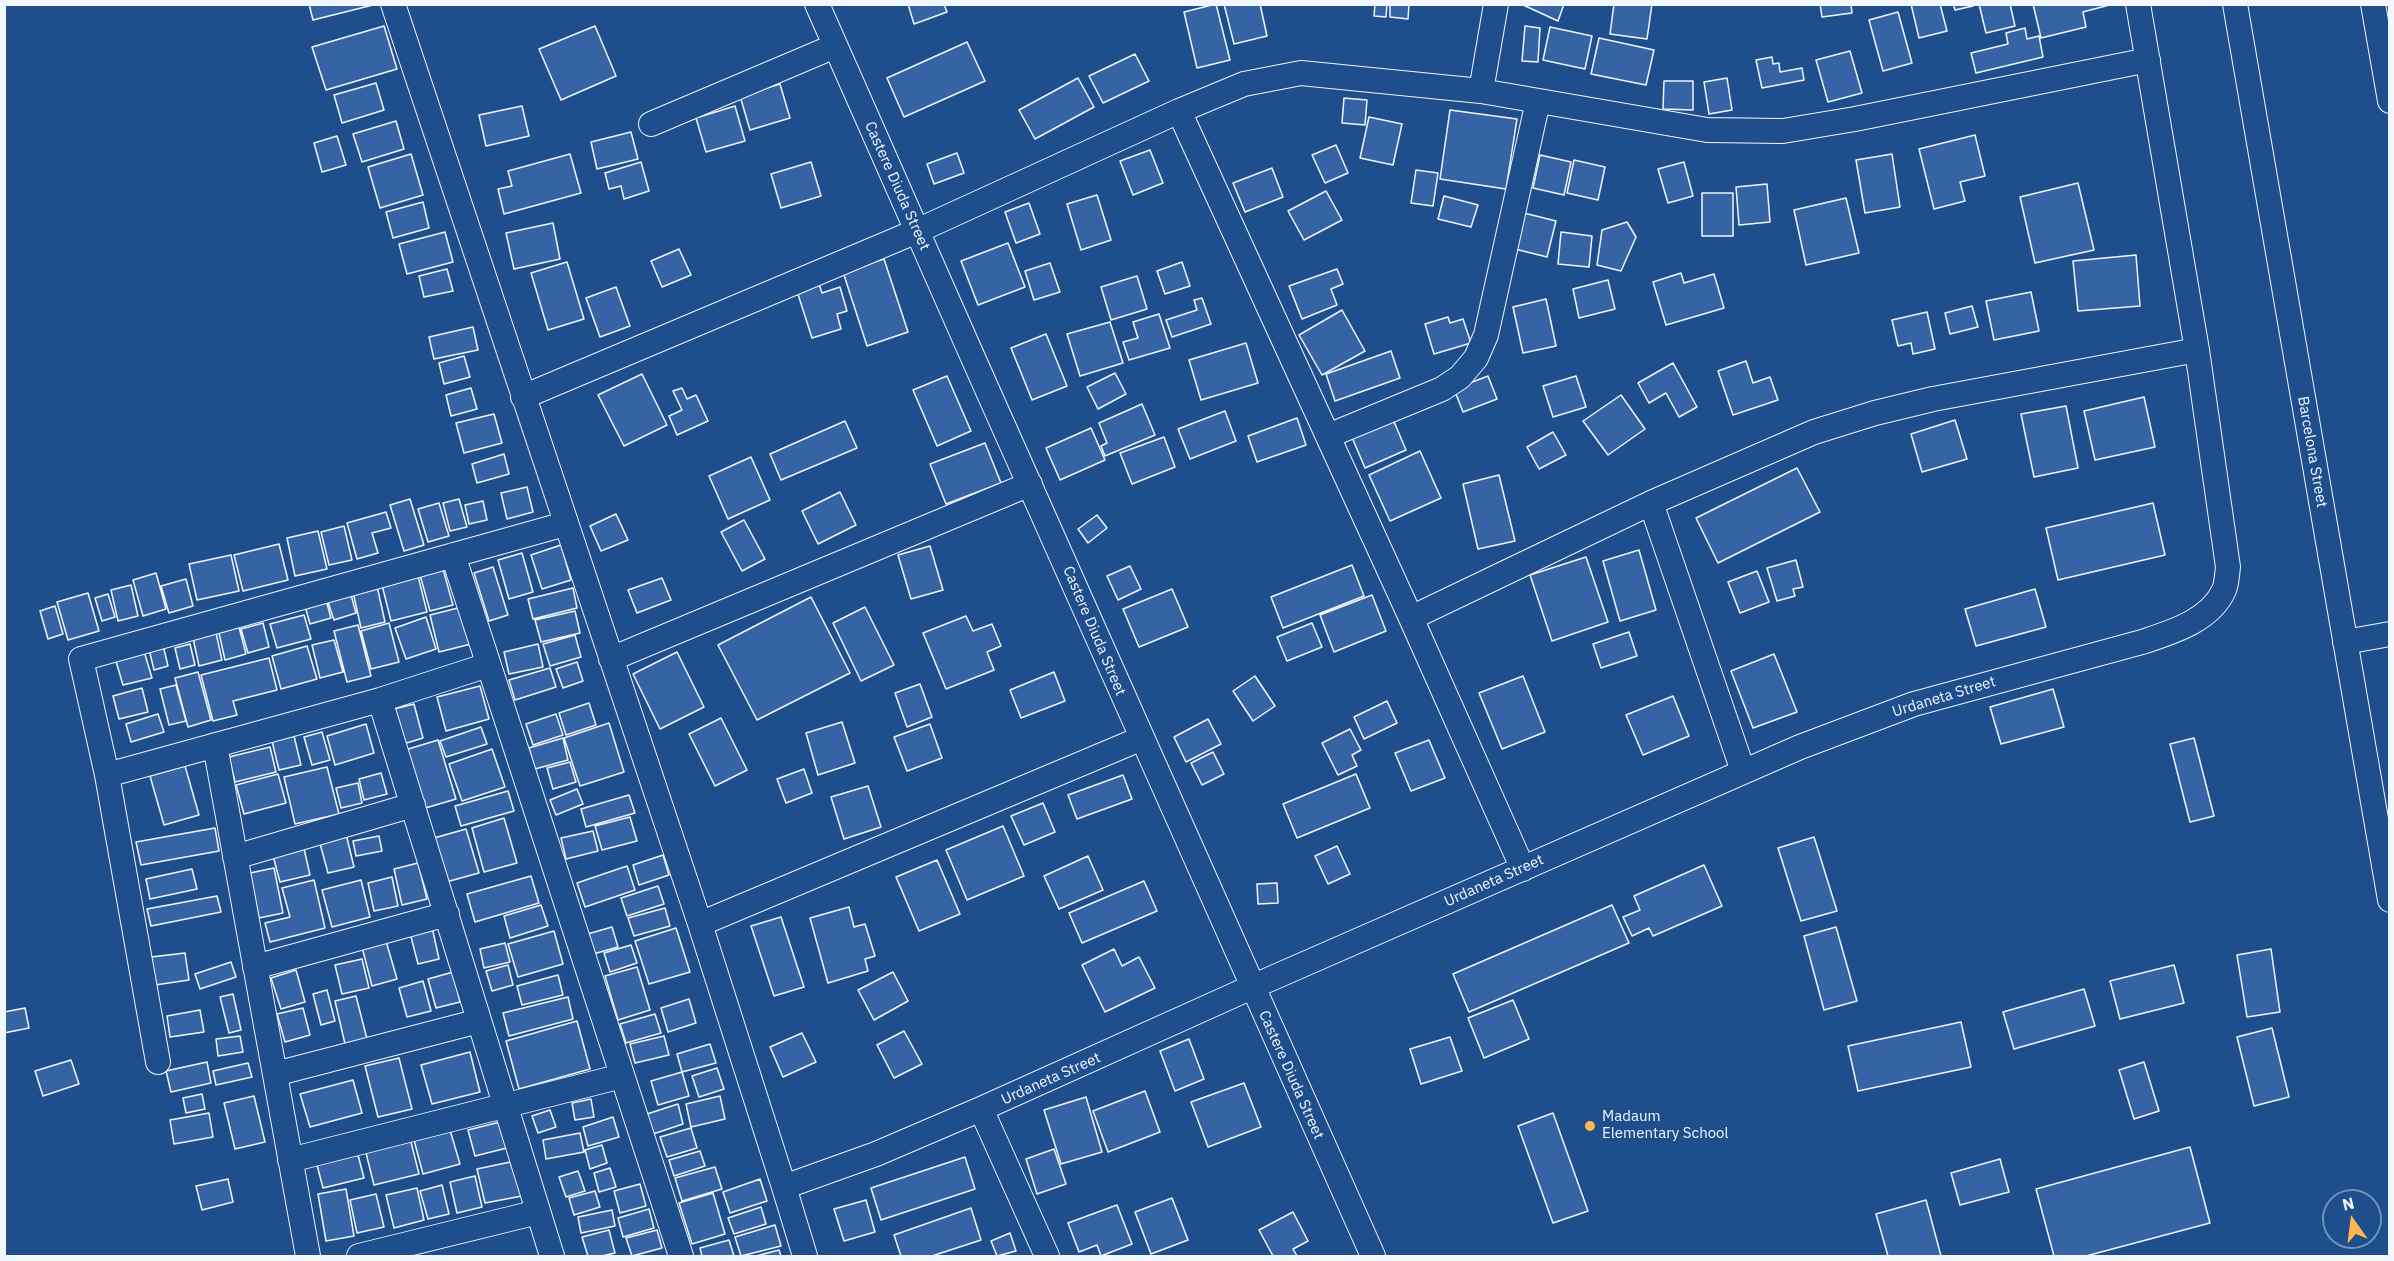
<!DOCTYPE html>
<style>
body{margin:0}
#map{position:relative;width:2394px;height:1261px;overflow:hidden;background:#1f4e8c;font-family:"IBM Plex Sans",sans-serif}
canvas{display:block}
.frame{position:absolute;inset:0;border:6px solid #f2f6ff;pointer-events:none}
.north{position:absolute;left:2322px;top:1189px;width:60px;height:60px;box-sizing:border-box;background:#1f4e8c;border:2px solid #7391ba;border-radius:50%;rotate:346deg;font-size:16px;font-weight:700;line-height:24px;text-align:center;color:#f2f6ff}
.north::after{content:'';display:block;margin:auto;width:21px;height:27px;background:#ffb74d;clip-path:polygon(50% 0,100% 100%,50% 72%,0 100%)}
</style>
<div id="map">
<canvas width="2394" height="1261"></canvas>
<div class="frame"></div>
<div class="north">N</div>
</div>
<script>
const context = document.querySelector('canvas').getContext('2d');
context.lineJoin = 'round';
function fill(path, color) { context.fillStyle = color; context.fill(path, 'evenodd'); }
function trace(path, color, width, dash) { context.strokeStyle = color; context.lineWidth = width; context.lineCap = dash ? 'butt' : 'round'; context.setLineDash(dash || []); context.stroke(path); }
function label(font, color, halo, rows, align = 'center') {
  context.font = font + ' "IBM Plex Sans",sans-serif'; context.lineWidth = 4.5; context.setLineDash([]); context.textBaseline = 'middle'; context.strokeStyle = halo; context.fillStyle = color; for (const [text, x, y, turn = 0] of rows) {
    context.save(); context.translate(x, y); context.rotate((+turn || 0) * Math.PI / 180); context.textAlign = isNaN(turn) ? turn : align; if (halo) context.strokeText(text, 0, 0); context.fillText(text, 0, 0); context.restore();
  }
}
const building = new Path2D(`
 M309,4H373V5L313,20Z
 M908,4H944L947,12L914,24Z
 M1216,4L1230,60L1197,68L1184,12Z
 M1224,4H1260L1267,36L1234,44Z
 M1375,4H1387L1386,17L1374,16Z
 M1390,4H1409L1408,19L1390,17Z
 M1521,4H1564L1558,21Z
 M1614,4H1652L1647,39L1610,34Z
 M1820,4H1851L1852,13L1822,17Z
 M1911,4H1940L1947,31L1919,38Z
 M1953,4H1973V6L1955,10Z
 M1979,4H2010L2015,26L1986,33Z
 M2033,4H2113L2083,12L2086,27L2041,38Z
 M1898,12L1912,63L1883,71L1869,20Z
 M384,26L397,69L326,90L312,47Z
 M595,26L616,76L561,100L539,49Z
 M1525,26L1540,28L1538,62L1522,61Z
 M1550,27L1592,36L1585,69L1543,60Z
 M2025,28L2027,39L2039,36L2043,57L1976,73L1971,53L2008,44L2006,33Z
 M1599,38L1654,50L1646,85L1591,74Z
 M967,42L985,81L904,117L887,78Z
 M1850,51L1862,93L1828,102L1816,60Z
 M1135,54L1149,81L1103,103L1089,76Z
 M1772,57L1773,64L1779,63L1780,72L1802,68L1804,80L1762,88L1756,60Z
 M1078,78L1094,107L1035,139L1019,110Z
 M1727,78L1732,110L1709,114L1704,82Z
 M1664,81H1693V110L1663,109Z
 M376,83L384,110L342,123L334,95Z
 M780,84L790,118L750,130L740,96Z
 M1344,98L1367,100L1365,125L1342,123Z
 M522,106L529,136L486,146L479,115Z
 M735,106L745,141L706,152L696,118Z
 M1450,110L1517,119L1506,189L1440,179Z
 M1369,117L1402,124L1393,165L1360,158Z
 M396,121L404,149L362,162L353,134Z
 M631,132L638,159L597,169L591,142Z
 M1975,135L1985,176L1960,182L1965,201L1934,209L1919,149Z
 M337,136L346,165L322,172L314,143Z
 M1336,145L1348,173L1325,183L1312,155Z
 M1150,150L1163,183L1133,195L1120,161Z
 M957,153L964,173L934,184L927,164Z
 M411,154L423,195L380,208L368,167Z
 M570,154L581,193L504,214L498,189L512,186L508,171Z
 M1892,154L1900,207L1865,213L1856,160Z
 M1540,155L1571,162L1564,195L1533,188Z
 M1574,160L1605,167L1598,200L1567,193Z
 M641,162L649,191L624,199L621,186L609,189L605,173Z
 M811,162L821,196L781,208L771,174Z
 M1684,162L1693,196L1668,203L1658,169Z
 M1272,168L1283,197L1245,212L1233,183Z
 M1416,170L1438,173L1433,206L1411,203Z
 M2078,183L2094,250L2035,263L2020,197Z
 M1767,184L1770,222L1739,225L1736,187Z
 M1326,191L1342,220L1304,240L1288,211Z
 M1702,193H1733V236H1702Z
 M1097,195L1111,240L1081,250L1067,204Z
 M1444,196L1478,205L1471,227L1438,219Z
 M1846,198L1859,253L1806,265L1794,210Z
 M423,202L429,228L393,238L386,212Z
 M1029,203L1040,234L1016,243L1005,212Z
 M1524,213L1556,221L1547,257L1515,249Z
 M1627,222L1636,237L1621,271L1597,265L1602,230Z
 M553,223L560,259L514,269L506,233Z
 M445,232L453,262L407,274L399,244Z
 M1561,232L1592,236L1589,267L1558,264Z
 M1008,243L1025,287L978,305L961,261Z
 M679,249L691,275L662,287L651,261Z
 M2136,255L2140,306L2078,311L2073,261Z
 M884,259L908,332L867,346L843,272Z
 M567,262L584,319L548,330L531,273Z
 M1182,262L1190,286L1165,294L1157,271Z
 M1050,263L1060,292L1034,300L1025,271Z
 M447,269L453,291L424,297L419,276Z
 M1337,269L1343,284L1331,289L1337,305L1302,319L1289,286Z
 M1681,273L1684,283L1714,274L1724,308L1666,325L1653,282Z
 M1137,276L1147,309L1111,320L1101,287Z
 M1608,280L1615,309L1579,318L1573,289Z
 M818,281L822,293L840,287L847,311L837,314L841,329L812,338L796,288Z
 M616,287L630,326L600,337L586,298Z
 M2031,292L2039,331L1994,340L1986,301Z
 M1202,298L1211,324L1172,337L1166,320L1197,310L1194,300Z
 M1546,299L1556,346L1523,353L1513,307Z
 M1972,306L1978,327L1950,334L1945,313Z
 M1342,310L1365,351L1322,375L1299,335Z
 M1927,312L1935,349L1913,354L1911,343L1898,346L1892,320Z
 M1159,314L1170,348L1129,360L1123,342L1138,338L1133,322Z
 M1448,317L1450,323L1463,319L1471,343L1434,354L1425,324Z
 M1110,322L1123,363L1080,376L1067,334Z
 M473,327L478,350L434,359L429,337Z
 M1046,334L1067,386L1032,400L1011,348Z
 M1246,343L1258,383L1201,400L1189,360Z
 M1391,351L1400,378L1335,401L1326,374Z
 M464,356L470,377L444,384L439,363Z
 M1746,361L1753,383L1770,377L1778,400L1733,415L1718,371Z
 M1673,363L1697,407L1679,417L1666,393L1649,403L1638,383Z
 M1115,373L1126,394L1098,409L1087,387Z
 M642,374L667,425L624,446L598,395Z
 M947,376L971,431L937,446L913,390Z
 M1488,376L1497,399L1463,412L1454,389Z
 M1576,376L1586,407L1553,417L1543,386Z
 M471,388L477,409L451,416L446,395Z
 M682,388L687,399L696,395L708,421L677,435L669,416L682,410L673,391Z
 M1621,395L1645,429L1608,455L1583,421Z
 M2144,397L2155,447L2095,460L2084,411Z
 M1142,404L1155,435L1105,456L1101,446L1107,443L1099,423Z
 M2066,406L2078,468L2034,477L2021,414Z
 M1225,411L1236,441L1190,459L1178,429Z
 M494,414L502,443L464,453L456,423Z
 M1392,417L1406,450L1365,468L1351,435Z
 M1297,418L1306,445L1257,462L1248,436Z
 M1955,420L1967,459L1922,472L1911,434Z
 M845,421L857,448L781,480L770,454Z
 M1091,428L1105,460L1060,480L1046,448Z
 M1553,432L1566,455L1539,469L1527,447Z
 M1164,437L1175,467L1132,484L1120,453Z
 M985,443L1001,483L946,504L930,464Z
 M1420,451L1441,498L1390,521L1369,475Z
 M504,454L509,474L477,483L472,464Z
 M751,457L770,500L728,519L709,476Z
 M1797,468L1820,512L1718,563L1696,518Z
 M1499,475L1515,541L1478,549L1463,484Z
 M527,487L533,512L507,519L501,493Z
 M840,492L856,525L818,544L802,511Z
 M410,499L424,545L404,551L390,505Z
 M459,499L467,527L450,531L443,503Z
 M483,501L487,520L469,524L465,505Z
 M439,503L449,536L428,542L418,509Z
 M2153,503L2165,555L2058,580L2046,528Z
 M386,512L391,528L372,533L378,553L357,559L347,523Z
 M616,514L628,540L601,551L590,526Z
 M1097,515L1107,528L1088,543L1078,529Z
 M744,520L765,559L742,571L721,532Z
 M344,526L352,560L329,565L321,532Z
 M318,531L327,569L295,576L287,538Z
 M279,544L288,580L243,591L234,555Z
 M561,545L571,580L542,589L531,555Z
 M930,546L943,590L911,599L898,555Z
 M1639,550L1656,610L1620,621L1603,561Z
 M522,553L533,592L509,599L498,560Z
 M231,555L239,591L197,600L189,564Z
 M1586,557L1608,622L1552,641L1530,575Z
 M1796,560L1803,587L1793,589L1795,596L1777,601L1767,568Z
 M1352,565L1364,596L1283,628L1271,597Z
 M1130,566L1141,589L1118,600L1107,576Z
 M493,567L508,615L489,621L474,573Z
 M443,569L453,605L430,611L420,575Z
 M1757,571L1769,602L1740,613L1728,582Z
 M156,573L166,609L143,616L133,580Z
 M418,576L427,612L391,621L382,585Z
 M662,578L671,600L637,613L628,590Z
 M186,579L193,606L169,613L161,586Z
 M131,585L138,616L118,621L111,590Z
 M377,586L385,622L361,628L353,592Z
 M573,588L577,608L533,619L528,599Z
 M1172,589L1188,627L1139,647L1123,609Z
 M2035,589L2046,627L1976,646L1965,609Z
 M88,593L99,631L68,640L57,602Z
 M108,594L115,617L102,621L95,598Z
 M351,595L356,613L334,620L328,602Z
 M1372,595L1386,631L1334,652L1320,615Z
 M811,597L850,673L757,720L718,645Z
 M326,600L331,618L310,624L305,606Z
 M55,606L63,634L48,639L40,611Z
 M462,607L471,644L439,652L430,615Z
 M865,607L894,665L861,681L833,623Z
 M575,611L580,633L541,642L535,620Z
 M304,615L311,639L277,648L270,624Z
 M966,616L973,631L992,624L1001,646L987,652L994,670L946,689L923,633Z
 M426,617L436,649L406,659L395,628Z
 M263,623L269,647L248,653L241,629Z
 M389,623L399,662L371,669L361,631Z
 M1312,623L1322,647L1287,661L1277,637Z
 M358,625L371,676L347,682L334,631Z
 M239,627L246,654L225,660L219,633Z
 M1629,632L1637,656L1601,668L1593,644Z
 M216,633L222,660L199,666L193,638Z
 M575,635L581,657L550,666L543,644Z
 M334,640L343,672L320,678L312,645Z
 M190,644L195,665L180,669L175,648Z
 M538,644L543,667L509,674L504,652Z
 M163,645L168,666L154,670L149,649Z
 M307,646L317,679L281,689L272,656Z
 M144,651L152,678L123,685L115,658Z
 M677,652L704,707L660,729L633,674Z
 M1774,654L1797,712L1753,728L1731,671Z
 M269,658L277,690L233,701L237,715L213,721L201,675Z
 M577,662L583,681L563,688L556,669Z
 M550,668L556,687L515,700L509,680Z
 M198,672L211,720L188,727L175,678Z
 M1054,672L1065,701L1021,718L1010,690Z
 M1255,676L1275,706L1253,721L1233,691Z
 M1523,676L1545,732L1502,749L1479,693Z
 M920,684L932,717L907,727L895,693Z
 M176,685L186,721L169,725L160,689Z
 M480,686L489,719L446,731L437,697Z
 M142,688L148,712L119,719L113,696Z
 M2053,689L2064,727L2001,744L1990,707Z
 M1673,696L1689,736L1643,755L1626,715Z
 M1387,701L1397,723L1364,739L1354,717Z
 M589,703L596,725L566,735L559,713Z
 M414,704L423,738L400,745L390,710Z
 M158,714L164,732L131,742L126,724Z
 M556,714L563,735L533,745L526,724Z
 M721,718L747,770L715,786L689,734Z
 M1208,719L1221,744L1186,762L1174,737Z
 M842,722L855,763L818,775L806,733Z
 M609,723L624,772L580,786L564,738Z
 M366,724L374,753L335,765L327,736Z
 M930,724L942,758L907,771L894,737Z
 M481,727L487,744L446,757L440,741Z
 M1350,729L1361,750L1352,755L1357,766L1338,775L1322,743Z
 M322,732L330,760L312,765L304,737Z
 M294,736L301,765L279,770L272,741Z
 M563,738L568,760L535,769L529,748Z
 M2194,738L2214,816L2190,822L2170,744Z
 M438,740L456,799L422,809L405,750Z
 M1429,740L1445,778L1411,791L1395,753Z
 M270,747L276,772L235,782L229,757Z
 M492,749L505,787L462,801L449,764Z
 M1213,752L1224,774L1202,785L1191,763Z
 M570,762L576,782L553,789L547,768Z
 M185,766L199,815L164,825L150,776Z
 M327,767L339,814L295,824L284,777Z
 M804,769L812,793L786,803L777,779Z
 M381,773L387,794L364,800L359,779Z
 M278,774L286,803L244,814L236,785Z
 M1356,774L1370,808L1297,838L1283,804Z
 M1123,775L1132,799L1077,819L1068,795Z
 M358,783L362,803L341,808L336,788Z
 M868,786L881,827L844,839L831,797Z
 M577,789L583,804L556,815L550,800Z
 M508,791L514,811L461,826L455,806Z
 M629,795L635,813L586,827L581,809Z
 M1043,803L1055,832L1024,845L1011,816Z
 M630,817L637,841L602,850L595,826Z
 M504,818L517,863L484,872L472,828Z
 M1003,826L1024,876L967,900L946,850Z
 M215,828L219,851L141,865L136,842Z
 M466,829L479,873L446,882L434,838Z
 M593,831L598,851L566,859L561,838Z
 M346,834L354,867L328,873L319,840Z
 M379,836L382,851L356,856L353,841Z
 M1814,837L1837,911L1801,921L1778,848Z
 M303,844L310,875L280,882L272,852Z
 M1337,846L1350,874L1328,884L1315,856Z
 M663,855L669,875L639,885L633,865Z
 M1088,856L1103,890L1059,909L1044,876Z
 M937,860L960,914L919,931L896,877Z
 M418,863L427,899L402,905L394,869Z
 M1704,865L1722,906L1653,936L1649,928L1632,936L1623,917L1640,910L1634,896Z
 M627,866L635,890L585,907L577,883Z
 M274,868L283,913L259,918L250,873Z
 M192,869L197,889L150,899L146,879Z
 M531,876L539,903L475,922L467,894Z
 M392,877L398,906L374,911L368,883Z
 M314,880L325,928L270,942L265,923L290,917L282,888Z
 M361,880L370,917L332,927L322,890Z
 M1144,881L1157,911L1082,943L1069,913Z
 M1277,883L1278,903L1258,904L1257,884Z
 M658,886L664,904L627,916L621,898Z
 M217,896L221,912L151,926L147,909Z
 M541,905L548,926L510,938L504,916Z
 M1612,905L1629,943L1469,1012L1453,974Z
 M849,907L854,927L865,924L875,956L865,959L868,971L828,983L810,918Z
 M665,908L670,926L634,936L628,918Z
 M781,917L804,987L774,996L751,926Z
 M432,927L439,959L418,964L410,933Z
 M612,927L618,947L590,955L584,935Z
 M1836,927L1857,1001L1824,1010L1804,936Z
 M676,928L690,972L649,984L635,941Z
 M554,931L563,964L518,977L508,944Z
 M386,941L397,979L372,986L362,947Z
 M505,943L510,962L484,968L480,949Z
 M631,945L637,963L610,972L604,953Z
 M1114,949L1122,966L1139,957L1155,988L1105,1012L1082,965Z
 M2271,949L2280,1012L2247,1017L2237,955Z
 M185,953L189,980L155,985L151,957Z
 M362,959L369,988L342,994L335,965Z
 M231,962L236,977L200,989L195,974Z
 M508,965L513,985L492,991L486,971Z
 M2174,965L2184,1003L2120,1019L2110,981Z
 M637,967L650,1010L618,1020L605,976Z
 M296,970L305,1002L281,1009L271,978Z
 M453,972L460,1002L436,1008L428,979Z
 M893,972L908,1001L874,1020L858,990Z
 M558,975L563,995L522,1005L517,986Z
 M423,981L431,1011L407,1017L399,988Z
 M2084,989L2095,1026L2014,1049L2003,1012Z
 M327,990L335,1021L321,1025L313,994Z
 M233,994L241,1030L229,1033L220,997Z
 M356,996L367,1039L345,1044L335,1001Z
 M568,997L573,1019L509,1036L503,1013Z
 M689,999L696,1023L668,1032L661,1008Z
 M1513,1000L1529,1039L1484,1058L1468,1018Z
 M25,1008L29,1028L4,1033V1012Z
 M303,1008L310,1035L285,1042L277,1014Z
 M200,1010L204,1032L170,1037L167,1016Z
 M655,1014L661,1033L626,1043L620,1024Z
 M577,1021L590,1069L519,1089L506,1041Z
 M1961,1022L1971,1067L1858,1091L1848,1046Z
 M2272,1028L2289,1097L2254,1106L2237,1037Z
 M904,1031L922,1064L894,1078L877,1045Z
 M802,1033L816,1062L783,1077L770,1047Z
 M240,1036L243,1052L218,1056L216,1039Z
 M664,1036L669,1055L635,1063L630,1044Z
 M1450,1037L1462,1071L1421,1084L1410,1049Z
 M1189,1039L1204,1079L1175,1091L1160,1051Z
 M710,1044L716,1063L682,1072L677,1054Z
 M470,1052L480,1092L432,1104L421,1065Z
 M399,1058L412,1109L378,1117L365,1066Z
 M71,1060L79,1084L43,1096L35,1071Z
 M207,1062L211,1083L171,1092L166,1071Z
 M2144,1062L2159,1111L2134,1119L2119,1070Z
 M248,1063L252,1077L216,1085L213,1071Z
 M717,1068L724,1089L699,1097L692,1076Z
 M682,1072L689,1096L658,1105L651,1081Z
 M353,1080L362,1113L310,1127L300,1094Z
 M1244,1083L1261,1127L1208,1147L1191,1102Z
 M1145,1091L1160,1132L1108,1152L1093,1111Z
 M202,1094L205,1109L186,1113L183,1098Z
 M254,1096L265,1142L235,1149L224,1103Z
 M720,1096L725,1119L691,1127L686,1104Z
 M1086,1097L1102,1152L1061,1164L1044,1110Z
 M591,1099L594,1117L575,1120L572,1103Z
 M678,1104L683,1124L653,1134L647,1114Z
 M550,1110L556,1127L538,1133L532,1116Z
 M209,1113L213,1137L174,1144L170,1120Z
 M1553,1113L1588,1211L1553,1223L1518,1126Z
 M613,1117L619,1137L588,1146L583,1127Z
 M500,1122L507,1148L475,1156L468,1130Z
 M691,1128L697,1148L667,1157L660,1137Z
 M450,1130L460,1164L423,1174L414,1140Z
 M580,1133L584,1152L546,1159L543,1140Z
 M410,1138L419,1174L374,1185L365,1149Z
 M602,1145L607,1163L590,1169L585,1150Z
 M2190,1147L2210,1223L2086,1256H2054L2036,1189Z
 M1054,1149L1066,1184L1037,1194L1026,1159Z
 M700,1151L705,1166L674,1176L669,1160Z
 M358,1155L364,1178L323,1188L317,1165Z
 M965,1157L975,1189L881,1220L871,1188Z
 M2000,1159L2009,1192L1960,1205L1951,1173Z
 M515,1161L522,1196L485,1203L477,1169Z
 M715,1167L722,1189L682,1201L675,1178Z
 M610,1168L616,1187L599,1192L594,1173Z
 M578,1171L585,1191L566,1197L559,1177Z
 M475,1176L482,1207L457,1213L450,1182Z
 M228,1179L233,1202L202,1210L196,1186Z
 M760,1179L767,1201L730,1213L723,1192Z
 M640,1184L646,1206L620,1213L614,1191Z
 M442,1185L449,1214L428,1219L420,1191Z
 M417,1188L424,1220L394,1228L386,1195Z
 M346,1189L354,1236L326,1241L318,1194Z
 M595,1191L600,1207L574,1215L569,1198Z
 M713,1193L725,1234L692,1244L679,1203Z
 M376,1194L384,1227L357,1233L350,1200Z
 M1172,1198L1188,1240L1151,1254L1135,1212Z
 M866,1200L875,1232L844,1241L834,1209Z
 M1926,1200L1941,1256H1888L1876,1214Z
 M1117,1205L1132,1244L1101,1256L1097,1245L1079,1252L1068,1223Z
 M761,1207L766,1224L734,1234L728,1218Z
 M971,1208L981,1240L932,1256H901L894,1235Z
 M649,1209L654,1228L623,1237L618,1218Z
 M612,1210L615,1226L581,1233L578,1217Z
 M1293,1212L1308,1241L1293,1249L1297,1256H1273L1259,1230Z
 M775,1225L781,1246L741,1256L735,1237Z
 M609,1230L615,1253L602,1256H588L582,1237Z
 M657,1230L662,1248L632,1256L626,1238Z
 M1010,1233L1016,1251L997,1256L991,1241Z
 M729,1240L734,1256H702L700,1248Z
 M779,1250L781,1256H756Z`);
const minor = new Path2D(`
 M393,4L700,924L784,1187L805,1256
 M817,4C1001,422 1186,840 1373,1256
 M2235,4L2390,900
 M2373,4L2390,101
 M1481,91L1496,4
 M1179,111L1411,618L1523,869
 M651,124L835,46
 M523,397L917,231L1179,111L1244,84L1301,73L1481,91L1707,130L1783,131L1855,119L2148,60
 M1328,436L1442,389L1460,377L1476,358L1486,335L1538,101
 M1651,503L1743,771
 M453,555L681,1256
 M1411,618L1651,503L1814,432L1875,413L1933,399L2197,350
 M2345,642L2390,634
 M611,659L1030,484
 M380,700L552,1256
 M215,745L308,1256
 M107,775L380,700L488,665
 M235,857L413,805
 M700,924L1140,739
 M255,967L447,914
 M158,1062L107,775L81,659L565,524
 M275,1074L479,1021
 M981,1109L1047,1256
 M290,1160L622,1076
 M784,1187L876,1154L981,1109L1252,987L1800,747L1914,704L2142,642C2172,632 2210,621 2224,590C2227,583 2227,574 2228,567L2197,350L2138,4
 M359,1256L538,1212`);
const markers = [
 [1590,1126,6,"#ffb74d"]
];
const streetNames = [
 ["Castere Diuda Street",897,186,66],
 ["Barcelona Street",2312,452,80],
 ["Castere Diuda Street",1094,631,67],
 ["Urdaneta Street",1944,697,-17],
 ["Urdaneta Street",1494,881,-24],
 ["Castere Diuda Street",1291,1075,66],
 ["Urdaneta Street",1051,1079,-24]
];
const poiNames = [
 ["Madaum",1602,1117],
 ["Elementary School",1602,1134]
];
fill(building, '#3563a3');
trace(building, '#f2f6ff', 1.5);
trace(minor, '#f2f6ff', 26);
trace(minor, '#1f4e8c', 24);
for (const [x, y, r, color] of markers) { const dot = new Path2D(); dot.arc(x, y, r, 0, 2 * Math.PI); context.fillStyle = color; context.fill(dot); trace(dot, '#1f4e8c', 2); }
label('15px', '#f2f6ff', '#1f4e8c', streetNames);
label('15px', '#f2f6ff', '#1f4e8c', poiNames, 'left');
</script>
